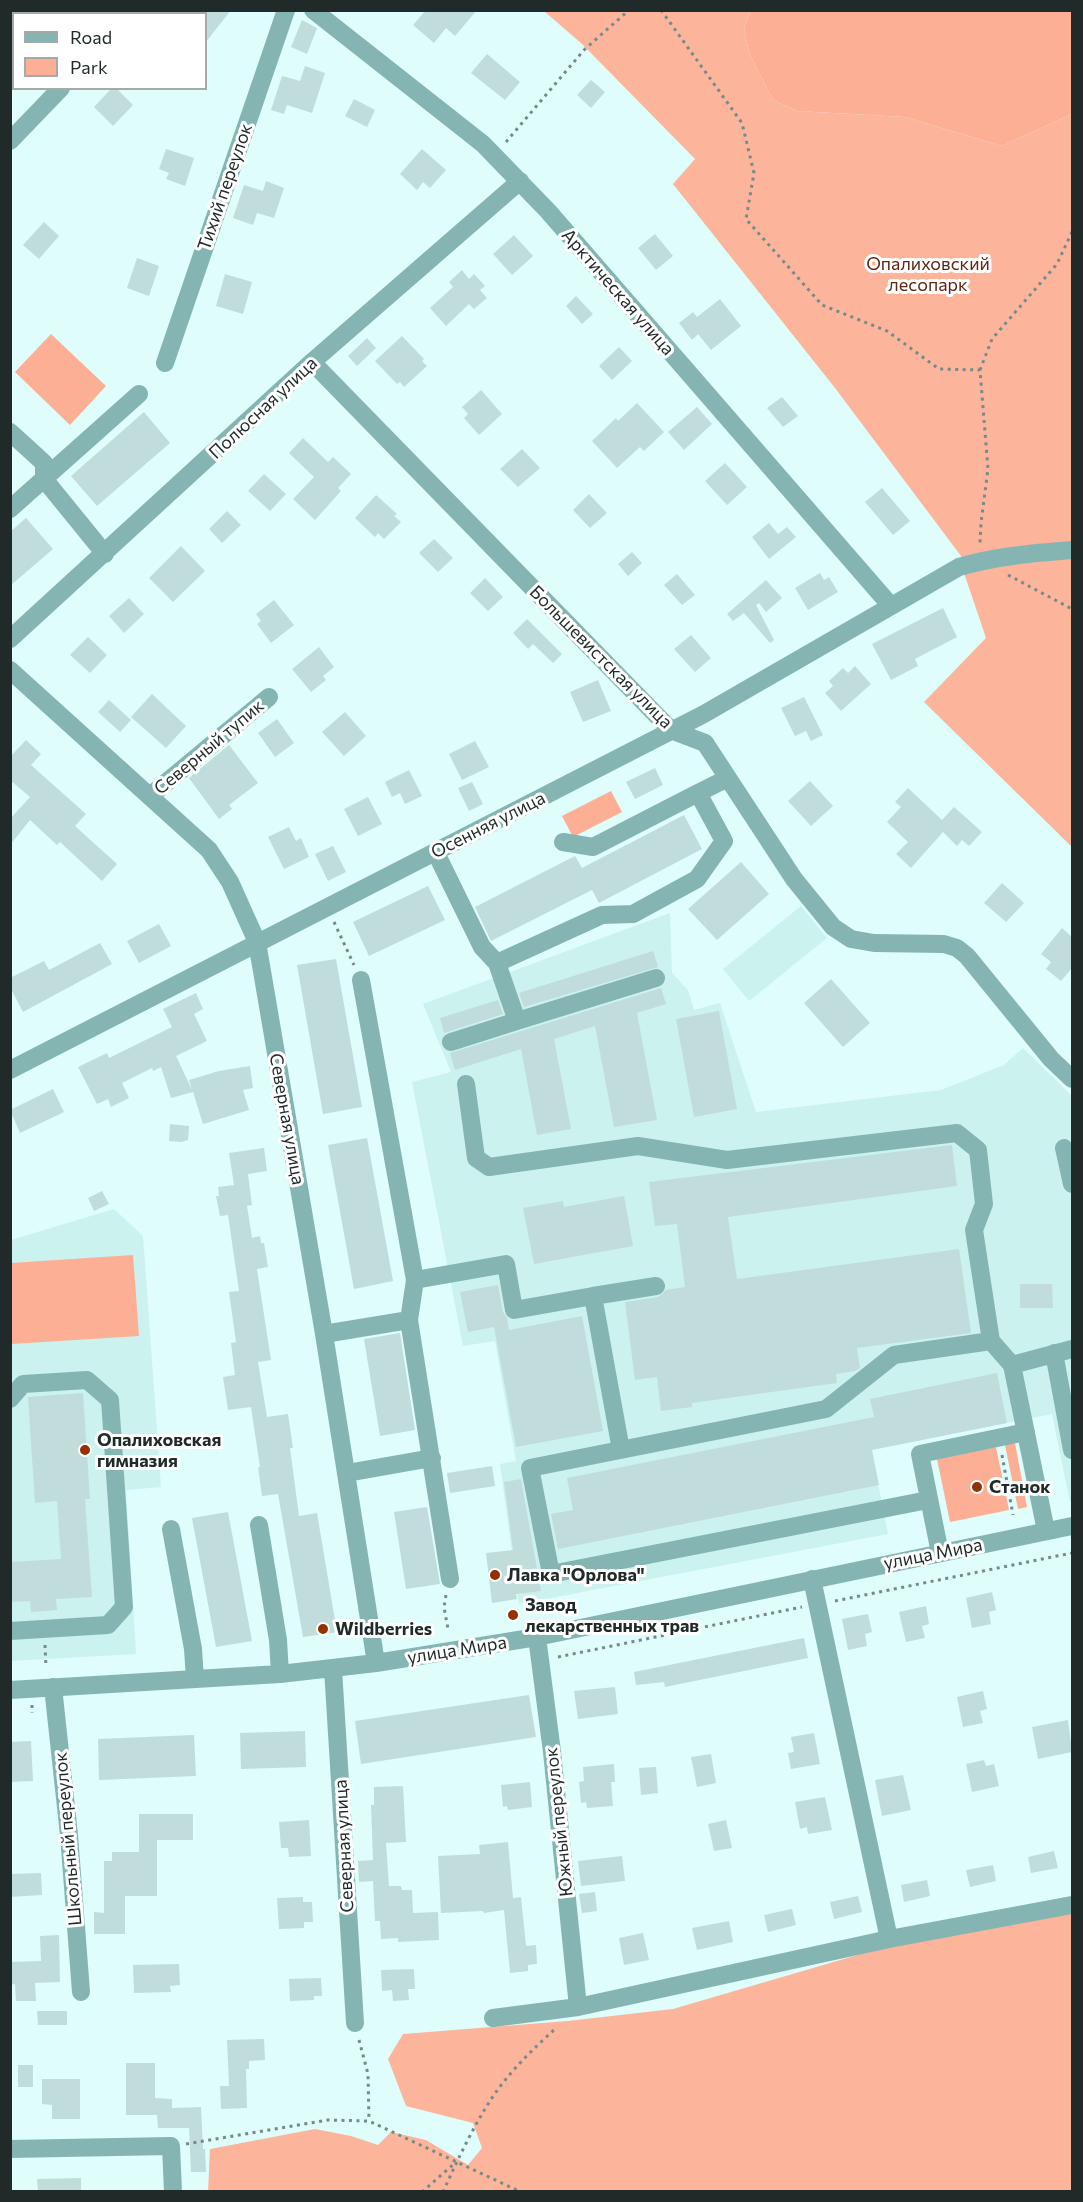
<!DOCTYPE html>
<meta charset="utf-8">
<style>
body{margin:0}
#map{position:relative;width:1083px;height:2202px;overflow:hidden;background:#dffdfb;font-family:Commissioner,sans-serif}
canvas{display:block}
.frame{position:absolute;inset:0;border:12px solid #1f2a29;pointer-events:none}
.legend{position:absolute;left:12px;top:12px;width:195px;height:78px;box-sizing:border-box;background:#fff;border:2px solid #a5aaa9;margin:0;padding:8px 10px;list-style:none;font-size:18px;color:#1f2a29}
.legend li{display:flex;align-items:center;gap:12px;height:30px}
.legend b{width:30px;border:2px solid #a5aaa9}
</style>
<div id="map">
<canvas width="1083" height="2202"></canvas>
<div class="frame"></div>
<ul class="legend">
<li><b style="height:8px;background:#85b5b2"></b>Road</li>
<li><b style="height:16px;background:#fcaf94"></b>Park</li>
</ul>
</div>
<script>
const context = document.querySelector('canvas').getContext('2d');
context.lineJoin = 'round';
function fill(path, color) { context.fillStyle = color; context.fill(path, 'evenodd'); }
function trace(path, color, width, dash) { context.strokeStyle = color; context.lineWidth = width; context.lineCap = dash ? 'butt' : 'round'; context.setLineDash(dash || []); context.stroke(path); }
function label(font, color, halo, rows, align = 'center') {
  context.font = font + ' Commissioner,sans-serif'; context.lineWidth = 6; context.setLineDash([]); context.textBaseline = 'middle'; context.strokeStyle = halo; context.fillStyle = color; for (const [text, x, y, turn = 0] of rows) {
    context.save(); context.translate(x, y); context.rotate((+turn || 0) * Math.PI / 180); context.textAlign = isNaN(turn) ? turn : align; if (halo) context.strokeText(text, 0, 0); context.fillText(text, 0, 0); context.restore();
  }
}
const built = new Path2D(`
 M801,906L827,938L749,1001L723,969Z
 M670,913L672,973L688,990L694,1010L720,1003L756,1112L941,1090L1004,1065L1023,1048L1072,1096V1502H1070L1052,1414L881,1448L870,1443L888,1534L519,1604L500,1464L516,1461L495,1341L463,1346L412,1082L451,1072L423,1004Z
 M114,1209L143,1236L161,1487L126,1490L136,1654L11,1661V1240Z`);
const green = new Path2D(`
 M751,11H1072V114L1002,146L905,117L797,111L773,100L749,53L744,28Z
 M51,334L106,386L70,425L15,372Z
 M611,791L622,812L573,837L562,816Z
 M133,1255L139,1336L11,1344V1263Z
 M1015,1443L1027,1507L1018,1509L1005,1445Z
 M996,1447L1009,1510L950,1522L937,1459Z`);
const forest = new Path2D(`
 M544,11H751L744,28L749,53L773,100L797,111L905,117L1002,146L1072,114V847L924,702L986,638L964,573L961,556L835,388L673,184L695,159L582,44Z
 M1072,1896V2191L208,2192L210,2149L315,2129L351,2136L378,2145L391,2132L426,2140L468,2165L482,2148L473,2123L406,2106L388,2059L403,2034L568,2021L673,2009L895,1944L900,1929Z`);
const building = new Path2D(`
 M206,10H231L206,42Z
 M426,10H477L455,36L446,28L434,43L413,25Z
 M302,20L317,28L307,54L291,47Z
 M487,54L520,82L505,100L471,73Z
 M305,66L325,73L312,113L287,105L284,114L271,110L282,76L300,81Z
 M591,80L605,92L591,108L577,95Z
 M110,90H118L133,105L113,126L94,107Z
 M354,99L375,110L367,127L345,116Z
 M166,149L194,158L185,186L166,179L169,173L159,169Z
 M422,149L446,170L430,188L423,182L417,190L400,174Z
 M266,181L284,188L274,218L257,213L253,225L233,218L244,185L263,191Z
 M44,222L59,236L39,259L23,245Z
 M655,234L673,256L656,270L638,248Z
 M514,235L533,256L512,275L493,254Z
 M137,258L159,266L149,296L127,288Z
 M462,270L469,279L474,274L485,286L480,290L487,298L474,309L469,304L446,326L430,308L453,287L449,282Z
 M225,274L252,282L243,314L216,306Z
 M576,296L593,314L582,324L566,306Z
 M720,299L741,326L711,350L698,334L692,340L679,323L693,312L697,317Z
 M402,336L424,359L422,361L427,366L404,387L400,382L397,384L375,361Z
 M367,338L376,348L357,366L348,356Z
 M619,347L632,361L612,380L599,366Z
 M481,390L502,414L479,435L464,418L468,414L462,407Z
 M782,397L798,416L783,427L767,408Z
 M637,403L664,432L644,451L640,447L617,468L592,441L616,418L618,421Z
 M697,407L712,424L684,450L668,432Z
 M144,412L170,443L97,506L71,476Z
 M303,438L328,462L333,457L351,474L338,488L341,491L315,520L293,499L314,477L289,453Z
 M522,449L540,468L518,487L500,469Z
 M725,463L747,487L727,505L705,481Z
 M264,474L286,494L270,511L248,491Z
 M882,488L910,521L893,535L865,502Z
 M589,494L607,513L590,528L573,510Z
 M376,495L397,514L394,516L401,522L384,539L378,533L375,537L355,518Z
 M227,511L241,525L222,543L209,529Z
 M26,518L53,549L10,586V532Z
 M769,523L778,534L787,527L796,537L769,559L752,537Z
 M434,539L453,558L438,572L419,553Z
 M181,546L205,571L173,602L149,578Z
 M632,552L642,563L628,576L618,564Z
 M820,573L824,580L829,577L838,592L808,610L795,588Z
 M677,574L695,595L682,605L664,585Z
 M485,578L503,597L488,611L470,593Z
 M766,580L782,598L766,612L759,603L756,605L774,640L770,643L744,613L733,621L727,614Z
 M129,598L144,614L124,633L109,616Z
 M274,600L294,625L271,643L257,624L261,621L256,614Z
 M943,608L957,637L915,659L918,666L891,680L872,644Z
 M527,619L562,654L553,663L533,644L528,649L513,633Z
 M691,635L711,658L695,672L674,649Z
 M88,637L107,655L90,673L70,655Z
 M319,647L334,667L323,676L326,680L311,692L292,669Z
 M855,666L871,684L841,711L825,693L833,686L829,681L843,668L848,673Z
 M598,680L611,711L583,722L570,692Z
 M152,694L186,726L166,748L131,717Z
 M804,697L823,735L811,741L806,731L795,736L781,708Z
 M109,700L131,720L120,732L98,712Z
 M345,712L366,736L344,756L322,732Z
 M277,719L294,743L275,757L258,733Z
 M26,740L41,754L31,765L86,814L75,826L117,864L102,881L60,842L57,845L30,820L10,845V819L30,797L10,780V757Z
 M475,741L489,767L462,780L449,754Z
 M229,745L258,783L229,805L232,809L219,819L189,778Z
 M655,768L663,785L635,799L626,782Z
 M409,770L422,796L405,804L400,793L392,797L385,782Z
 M810,781L833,806L811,826L788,801Z
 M472,782L483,804L469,811L458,788Z
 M908,788L942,820L954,807L982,832L969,846L962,840L957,846L943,832L911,868L896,854L908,842L887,822L901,807L895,802Z
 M368,797L382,824L358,836L344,809Z
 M684,815L702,849L599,903L592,890L491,941L475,907L575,856L582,868Z
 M289,827L296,841L301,838L309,857L284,869L268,837Z
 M333,846L346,872L328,881L315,854Z
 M741,862L769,894L717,940L688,909Z
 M1002,883L1024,903L1006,922L984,903Z
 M428,886L445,920L369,956L353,922Z
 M159,924L171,946L139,963L127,941Z
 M1062,928L1072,937V968L1061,981L1046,969L1051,962L1041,954Z
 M100,943L112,964L23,1012L10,987V978L44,961L49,970Z
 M653,951L658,967L524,1007L519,993Z
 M336,959L362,1107L323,1114L297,965Z
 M831,979L870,1023L843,1047L804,1003Z
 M661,988L666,1004L637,1013L657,1120L614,1127L595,1026L554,1039L571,1129L537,1135L521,1049L455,1070L450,1053Z
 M196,993L203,1009L194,1014L207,1041L176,1056L192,1090L189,1080L219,1071L250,1066L253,1088L243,1090L249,1110L203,1124L193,1092L171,1098L161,1067L153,1071L152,1068L122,1083L129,1098L111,1107L108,1099L97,1104L78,1067L107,1053L109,1058L172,1027L163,1009Z
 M498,1000L503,1014L444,1033L440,1018Z
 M719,1011L737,1109L694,1117L676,1019Z
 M53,1089L64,1112L20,1133L10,1110Z
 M170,1124L189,1126L188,1140L181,1142L169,1141Z
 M367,1138L393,1281L354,1289L328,1145Z
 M952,1145L957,1186L728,1217L737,1279L959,1249L971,1333L857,1348L860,1368L855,1371L836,1374L837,1383L692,1403V1407L661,1411L657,1377L635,1380L625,1302L658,1297L666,1290L685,1287L677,1224L655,1226L649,1182Z
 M264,1148L267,1171L248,1174L252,1205L247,1206L252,1238L260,1236L261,1243H264L268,1267L257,1269L271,1360L258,1362L267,1417L288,1414L293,1448H290L299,1516L317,1513L337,1632L303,1637L278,1494L262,1496L258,1467H260L251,1407L228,1410L223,1377L235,1375L231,1343L236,1342L229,1292L239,1291L228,1215L220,1216L216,1196H219L218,1187L234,1185L229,1153Z
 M102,1191L109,1204L94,1211L88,1198Z
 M624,1196L633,1246L534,1264L523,1208L563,1201L564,1207Z
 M1020,1284H1052L1053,1308H1020Z
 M498,1285L503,1312L507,1318L509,1330L582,1316L603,1431L516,1447L494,1327L468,1332L460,1292Z
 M400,1333L415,1430L380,1436L364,1339Z
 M997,1373L1007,1423L872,1450L879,1485L558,1549L551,1514L573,1510L567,1478L874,1417L870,1399Z
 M83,1393L90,1499H85L92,1597L56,1599L57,1610L31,1612L30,1601L10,1602V1562L61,1559L57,1501L35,1503L28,1397Z
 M492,1466L495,1486L450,1493L447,1473Z
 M521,1479L541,1591L516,1594L517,1599L492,1603L486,1553L513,1550L504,1482Z
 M427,1507L440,1584L406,1589L394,1512Z
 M228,1512L252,1641L216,1647L192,1518Z
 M992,1592L996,1610L989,1612L991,1624L972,1628L966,1598Z
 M926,1606L929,1624L922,1626L925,1638L906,1642L899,1612Z
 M868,1614L872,1632L865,1634L867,1646L848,1650L842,1619Z
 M804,1638L808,1658L665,1687L664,1682L636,1685L634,1672Z
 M615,1687L618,1714L578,1719L574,1691Z
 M983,1691L987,1709L980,1711L983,1723L963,1727L957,1697Z
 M529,1695L536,1737L361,1764L355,1721Z
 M1068,1720L1072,1752L1038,1759L1032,1727Z
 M305,1731L306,1767L241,1769L240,1733Z
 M814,1733L820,1764L791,1769L788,1753L794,1752L791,1737Z
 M194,1735L196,1776L99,1780L98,1739Z
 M31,1741L33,1781L10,1782V1742Z
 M711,1754L716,1783L697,1787L691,1757Z
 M984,1760L986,1766L994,1764L999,1786L972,1792L966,1764Z
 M614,1764L615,1782H611L613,1806L587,1808L586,1802L581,1803L579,1782L584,1781L583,1767Z
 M656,1767L658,1793L641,1795L639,1768Z
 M903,1775L911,1810L882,1816L875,1780Z
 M530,1782L532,1807L508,1810L507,1806L503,1807L501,1785Z
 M403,1786L406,1842L386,1843L389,1886H401L402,1890H412L413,1913L438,1912L439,1940L398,1942V1938L381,1939L380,1921H375L373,1881L359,1882L358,1861L373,1860L371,1805H374V1787Z
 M825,1797L832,1830L808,1834L807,1827L800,1829L795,1802Z
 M139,1814H193V1840H157V1896H125V1934H94V1912L104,1913V1861H112V1852H139Z
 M309,1820L311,1856L289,1857L288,1848H281L279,1822Z
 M726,1820L732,1848L714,1851L708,1824Z
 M508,1842L513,1898L521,1897L526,1946L536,1945L537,1964L528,1965V1971L510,1973L504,1910L484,1913L483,1911L441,1913L438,1856L480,1854L479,1845Z
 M1054,1851L1058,1868L1031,1873L1028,1857Z
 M622,1856L625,1881L581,1886L578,1861Z
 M993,1865L996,1881L970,1887L966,1870Z
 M41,1873L42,1895L10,1897V1874Z
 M927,1880L930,1896L904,1902L901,1885Z
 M595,1892L597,1911L582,1913L579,1894Z
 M858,1896L862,1912L834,1919L830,1902Z
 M303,1897V1902H312L313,1922H304V1928L279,1929L277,1898Z
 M792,1909L796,1925L768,1932L764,1915Z
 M729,1921L733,1942L697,1950L692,1928Z
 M643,1933L649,1960L624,1965L619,1938Z
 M59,1935L60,1982L35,1983L36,2001H16L15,1984L10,1985V1962L41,1961L40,1936Z
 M179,1964L180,1985L170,1986L171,1992L134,1993L133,1965Z
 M414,1969L415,1989H408L409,2000L393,2001L392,1990L382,1991L381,1970Z
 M321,1978L322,1996H314V2000L290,2001L289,1979Z
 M37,2011H67V2025H38Z
 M264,2039L265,2060L249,2061V2069H246L247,2108L221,2109L220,2086H229L227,2040Z
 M126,2063H155V2098L172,2099V2108L201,2107L203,2149H205L206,2172H191L189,2128H158L157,2115H126Z
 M18,2065H33V2087H18Z
 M42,2079H80V2119H52V2105L42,2104Z
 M81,2178V2192H38L37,2179Z`);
const path = new Path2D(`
 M661,10L742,123L754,173L746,219L822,305L887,331L939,369L980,370L988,469L981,523L980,543
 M506,142L584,50L629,10
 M980,370L992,339L1057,264L1072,232
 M1008,575L1072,609
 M334,922L354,965
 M1002,1455L1013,1515
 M446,1595L444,1607L448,1629
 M835,1601L1072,1553
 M45,1645L46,1667
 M558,1657L802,1607
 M32,1705V1713
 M359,2040L368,2074L369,2121
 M186,2144L328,2120L369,2121L521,2192
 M422,2192L455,2163
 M443,2192C457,2161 472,2129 490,2101C507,2074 532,2050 555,2029`);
const minor = new Path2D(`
 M313,10L483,144L548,211L891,606
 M132,14L135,10
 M10,141L61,88
 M312,362L671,730L705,743L794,879L833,927L851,939L874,943L944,944L957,948L967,956L1051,1059L1072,1079
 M165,363L286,10
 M10,432L44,463V479L105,554
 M10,509L139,394
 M10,639L312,362L520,181
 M10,670L209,850L230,882L257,942L324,1334L376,1663
 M698,793L728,778
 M150,796L269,697
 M436,853L482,947L497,963L602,915L633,914L697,879L724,841L698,793L593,847L563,842
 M497,963L517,1021L656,978
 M361,980L415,1280L409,1320L450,1579
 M451,1042L517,1021
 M10,1070L704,714L959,567C997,556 1034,553 1072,550
 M466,1084L476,1158L489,1167L638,1146L727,1160L957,1133L978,1150L984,1204L974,1230L991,1341L1012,1365L1046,1531
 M1064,1148L1072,1184
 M415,1280L506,1264L514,1310L593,1296L621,1450
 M593,1296L656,1286
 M324,1334L409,1320
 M1054,1353L1072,1450
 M1012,1365L1072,1349
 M10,1399L23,1384L87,1380L110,1400L124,1607L108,1625L10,1631
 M347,1473L432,1458
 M928,1500L551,1574L530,1468L826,1409L894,1355L991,1341
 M259,1525L278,1640L280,1674
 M171,1529L193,1649L195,1679
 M940,1553L920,1454L1026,1432
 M812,1579L889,1939
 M537,1637L552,1752L578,2007
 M333,1669L355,2023
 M53,1687L69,1835L81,1992
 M10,1690L280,1674L376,1663L537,1637L1072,1526
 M493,2018L578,2007L889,1939L1072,1905
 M10,2149L171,2146L173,2192`);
const markers = [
 [85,1450,6,"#953000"],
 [977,1487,6,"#953000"],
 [495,1575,6,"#953000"],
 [513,1615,6,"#953000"],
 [323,1629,6,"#953000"]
];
const streetNames = [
 ["Тихий переулок",225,187,-71],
 ["Арктическая улица",618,292,49],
 ["Полюсная улица",263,408,-43],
 ["Большевистская улица",601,657,45],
 ["Северный тупик",209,747,-40],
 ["Осенняя улица",488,825,-27],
 ["Северная улица",287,1119,80],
 ["улица Мира",933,1554,-11],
 ["улица Мира",457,1650,-9],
 ["Южный переулок",559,1822,-96],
 ["Школьный переулок",68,1839,-95],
 ["Северная улица",344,1846,-93]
];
const parkNames = [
 ["Опалиховский",928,264],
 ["лесопарк",928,285]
];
const poiNames = [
 ["Опалиховская",97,1440],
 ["гимназия",97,1461],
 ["Станок",989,1487],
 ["Лавка \"Орлова\"",507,1575],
 ["Завод",525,1605],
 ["лекарственных трав",525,1626],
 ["Wildberries",335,1629]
];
fill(built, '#cbf2ef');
fill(green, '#fcaf94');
fill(forest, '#fcb49b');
fill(building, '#c0dddb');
trace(path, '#778a89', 3, [3, 4.5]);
trace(minor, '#85b5b2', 18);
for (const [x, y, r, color] of markers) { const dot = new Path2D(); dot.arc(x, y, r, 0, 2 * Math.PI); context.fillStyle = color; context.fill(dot); trace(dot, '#fff', 2); }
label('18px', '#1f2a29', '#fff', streetNames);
label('18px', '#5e2713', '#fff', parkNames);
label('bold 18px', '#1f2a29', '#fff', poiNames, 'left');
</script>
